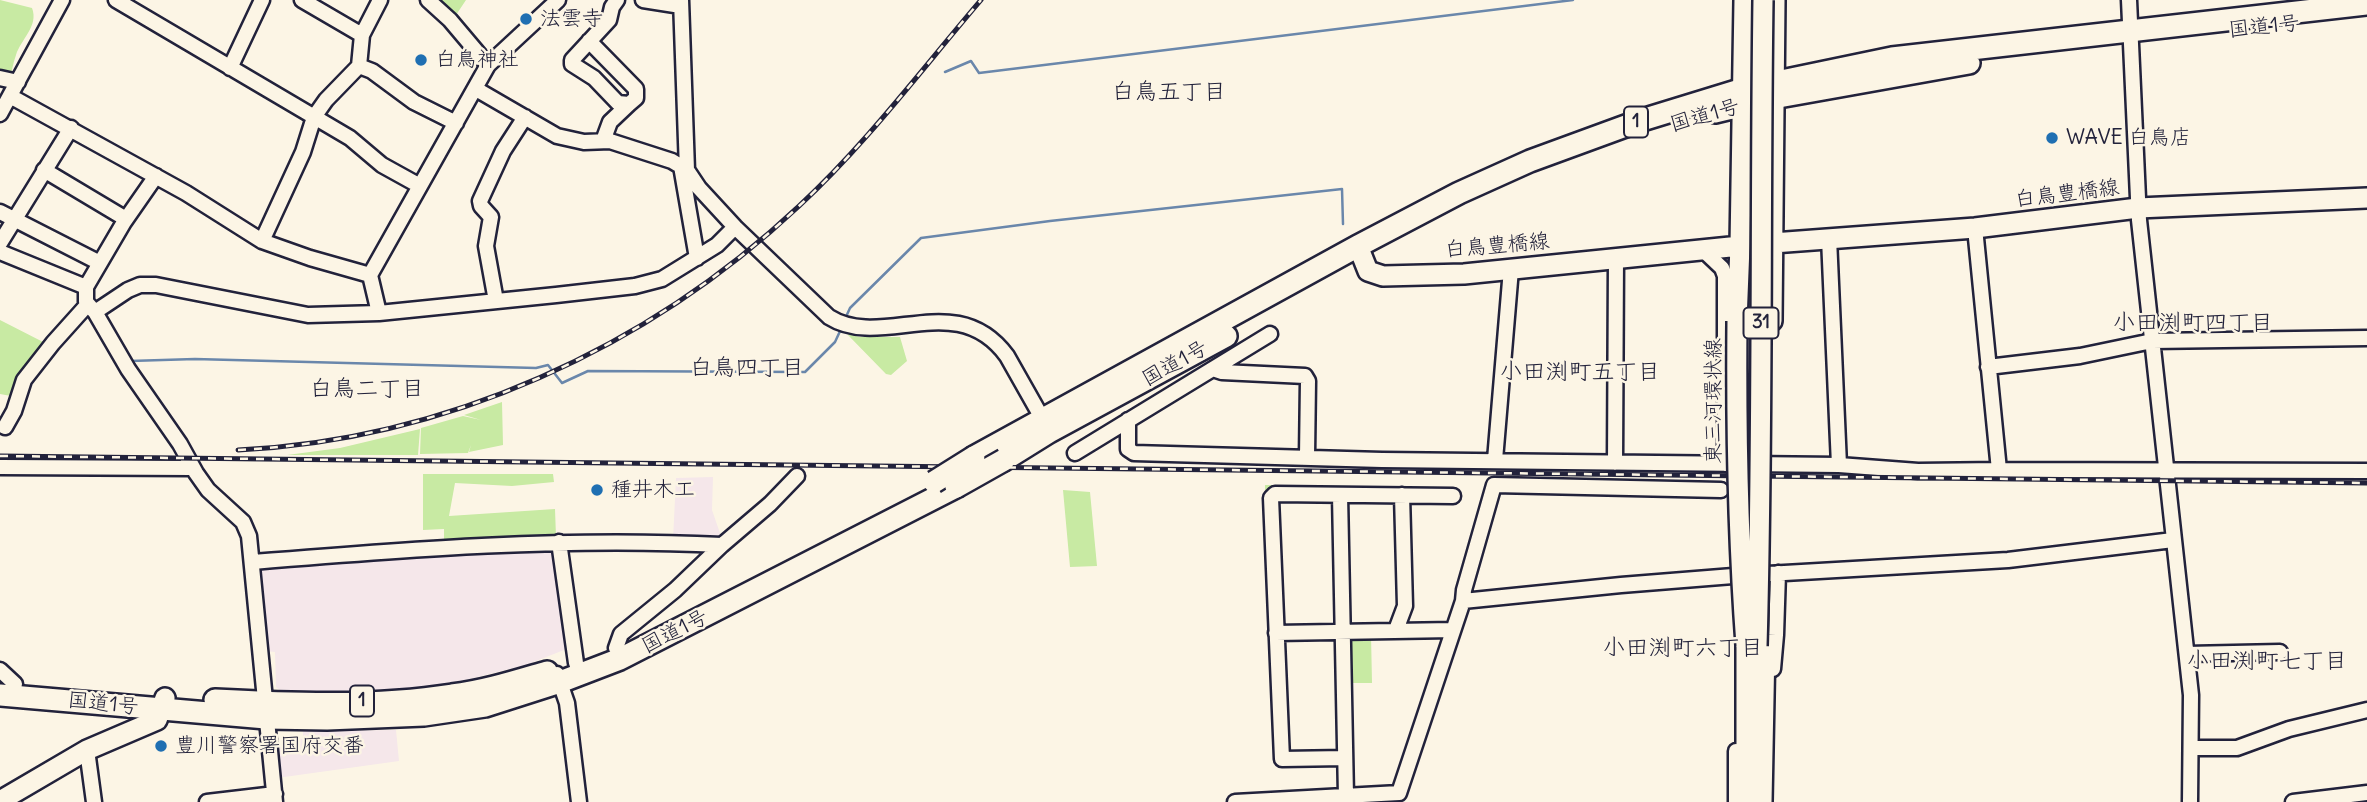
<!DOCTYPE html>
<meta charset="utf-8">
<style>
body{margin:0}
canvas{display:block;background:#fcf5e5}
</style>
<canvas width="2367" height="802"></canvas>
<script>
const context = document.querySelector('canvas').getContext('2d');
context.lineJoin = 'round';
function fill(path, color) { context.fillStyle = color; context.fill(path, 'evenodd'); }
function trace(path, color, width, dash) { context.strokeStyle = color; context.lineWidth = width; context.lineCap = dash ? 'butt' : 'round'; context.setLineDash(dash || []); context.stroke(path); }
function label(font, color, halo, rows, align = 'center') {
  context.font = font + ' Delius,"Klee One",sans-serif'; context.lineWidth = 5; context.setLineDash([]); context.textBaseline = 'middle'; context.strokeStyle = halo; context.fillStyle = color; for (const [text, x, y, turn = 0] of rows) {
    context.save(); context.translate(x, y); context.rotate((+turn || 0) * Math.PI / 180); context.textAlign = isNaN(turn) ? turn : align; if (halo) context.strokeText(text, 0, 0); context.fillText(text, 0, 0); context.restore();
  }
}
const built = new Path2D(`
 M713,477L712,510L722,539L673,540L676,478Z
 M555,544L569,648L526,665L437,687L400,692L315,694L281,691L276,687L275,652L265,651L258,566Z
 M396,730L399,761L277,778L273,744L294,746L295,738L303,739V731Z`);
const green = new Path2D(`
 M0,0L32,8C39,26 21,39 16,55C13,63 12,71 10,78L0,79Z
 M433,0H466L454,18Z
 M0,320L47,344L17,378L11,396L0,394Z
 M847,334L860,337H900L907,361L891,375L886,374Z
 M502,402L503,445L469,452L471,445L468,453L420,454L421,428L463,416L481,420L464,415Z
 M420,429L418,455H287L340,448Z
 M423,474H553L554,482L512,486L455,483L449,516L555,509L556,537L444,545V529L423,530Z
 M1265,485L1441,487V494L1265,492Z
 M1063,490L1090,492L1097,566L1070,567Z
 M1371,634L1372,683H1349L1348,635Z`);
const stream = new Path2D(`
 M945,72L971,61L979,73L1573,0
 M845,319L850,308L921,238L1050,221L1342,189L1343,224
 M130,361L195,359L536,368L548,365L562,383L588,371L805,372L835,342L841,329`);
const minor = new Path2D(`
 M116,0L350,138L382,165L420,186
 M302,0L362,35
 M428,0L450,20L488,65
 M643,0L681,6
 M681,0L687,170L699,188L735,227L829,317C883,351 956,287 1007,356L1046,425
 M2129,0L2139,220L2191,695L2190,802
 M589,41L636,89V98L629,104L618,103L594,78L572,64V60L609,20L612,7L617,0
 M359,66L362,35L380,0
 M230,68L262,0
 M0,78L18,82
 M476,89L557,136L584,142L610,141L672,161L687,170
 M10,96L186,193L262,241L310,258L370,275
 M0,114L62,0
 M603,141L610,122L629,104
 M681,166L697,258
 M44,170L126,219
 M156,176L124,222L86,287V302L95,312L128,369L180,444L196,473L208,490L243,522L249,536L275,802
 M0,212L100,263
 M262,241L303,152L314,117L326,100L359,66L372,71L414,102L456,123
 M0,243L71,128
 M1703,250L1722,268L1725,276V464
 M0,252L86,287
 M496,301L486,246L491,217L481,206L480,201L503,151L525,117
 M95,312L128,290L140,285H156L308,315L379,313L556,295L635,286L662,279L717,245L735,227
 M379,313L370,275L488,65L558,0
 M1988,367L2080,356L2152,341L2367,338
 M1213,369L1222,372L1305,376L1308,381L1307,456
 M1128,420V449L1134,453L1382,460L1839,465L1829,238
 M5,427L14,411L24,380L53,343L88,304
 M1075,453L1270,334
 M1495,460L1511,269
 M1615,463L1616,258
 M1839,465L1918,471L1999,470L1975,228
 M0,467L192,468
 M1999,470L2367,471
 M1340,495L1346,796
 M559,542L576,663
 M253,562C411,549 563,537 722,545
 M1463,601L1621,585L1733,576L2008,560L2173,540
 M1396,630L1405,606L1402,495
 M1276,633L1453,630
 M616,648L621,634L675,590L722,545L770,504L797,476
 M2187,654L2280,652
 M1773,669L1776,635L1778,573
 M0,670L15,684
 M557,674L567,703L579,802
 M2192,748H2237L2289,729L2367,710
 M87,750L94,802
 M1345,758L1282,759L1271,498L1275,494L1453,496
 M207,802L275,794
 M1235,802L1399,793L1463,601L1464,590L1494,485L1721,490
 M1736,802V751
 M2293,802L2367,793`);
const major = new Path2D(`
 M1773,243L1975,228L2138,208L2367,198
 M1358,246L1368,271L1383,276L1464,274L1740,246
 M1737,321L1740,246L1744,0
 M1772,321L1775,0
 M1746,646V776
 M0,801L87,750L157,720L165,698
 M1747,802L1751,765
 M1762,802L1765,645`);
const highway = new Path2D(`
 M1715,112L1773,98L1969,63
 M974,457L1358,246L1459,193L1530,161L1642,120L1743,89L1892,58L2367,4
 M1004,460L1049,432L1226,336
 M0,695L266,718L327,719L424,715L485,706L560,682L620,659L956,487
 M215,700C293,704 375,707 452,695C485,691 516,681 547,672`);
const rail = new Path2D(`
 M238,450C446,440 648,348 799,206C866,144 922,69 981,0
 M0,456L2367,483`);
const majorBridge = new Path2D(`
 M1737,321C1736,429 1738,537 1746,645
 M1757,646C1763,431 1760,215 1763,0`);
const highwayBridge = new Path2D(`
 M934,482L974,457
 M956,487L1004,460`);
const markers = [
 [526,19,7,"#1f6fb2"],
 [421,60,7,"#1f6fb2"],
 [2052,138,7,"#1f6fb2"],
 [597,490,7,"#1f6fb2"],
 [161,746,7,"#1f6fb2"]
];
const shields = [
 [1636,122,24],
 [1761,323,35],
 [362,701,24]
];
const shieldNames = [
 ["1",1636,122],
 ["31",1761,323],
 ["1",362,701]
];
const poiNames = [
 ["法雲寺",540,19],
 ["白鳥神社",435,60],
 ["WAVE 白鳥店",2066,138],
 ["種井木工",611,490],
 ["豊川警察署国府交番",175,746]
];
const streetNames = [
 ["国道1号",2264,27,-6],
 ["国道1号",1705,116,-16],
 ["白鳥豊橋線",2067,194,-7],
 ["白鳥豊橋線",1497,246,-5],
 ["国道1号",1175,364,-29],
 ["東三河環状線",1714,401,-90],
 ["国道1号",675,632,-27],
 ["国道1号",103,704,6]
];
const neighbourhoodNames = [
 ["白鳥五丁目",1169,92],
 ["小田渕町四丁目",2193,323],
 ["白鳥四丁目",747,368],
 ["小田渕町五丁目",1580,372],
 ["白鳥二丁目",367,389],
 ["小田渕町六丁目",1683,648],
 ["小田渕町七丁目",2267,661]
];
fill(built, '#f5e7ea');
fill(green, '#c8eaa3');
trace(stream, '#6a87ab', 2.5);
trace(minor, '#22223b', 19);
trace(major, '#22223b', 24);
trace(highway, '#22223b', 26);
trace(minor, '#fcf5e5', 14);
trace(major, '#fcf5e5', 19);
trace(highway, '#fcf5e5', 21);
trace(rail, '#22223b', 5);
trace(rail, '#fcf5e5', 2.5, [8]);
trace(majorBridge, '#22223b', 24, []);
trace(highwayBridge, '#22223b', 26, []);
trace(majorBridge, '#fcf5e5', 19);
trace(highwayBridge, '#fcf5e5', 21);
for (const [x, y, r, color] of markers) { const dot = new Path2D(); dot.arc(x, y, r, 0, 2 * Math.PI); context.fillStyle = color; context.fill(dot); trace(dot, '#fcf5e5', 2.5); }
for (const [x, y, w] of shields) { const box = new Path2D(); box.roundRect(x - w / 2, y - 15.5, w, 31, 5); context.fillStyle = '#fcf5e5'; context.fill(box); trace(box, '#22223b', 2); }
label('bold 19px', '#22223b', null, shieldNames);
label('21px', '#22223b', '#fcf5e5', poiNames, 'left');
label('21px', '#22223b', '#fcf5e5', streetNames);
label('23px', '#22223b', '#fcf5e5', neighbourhoodNames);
</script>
